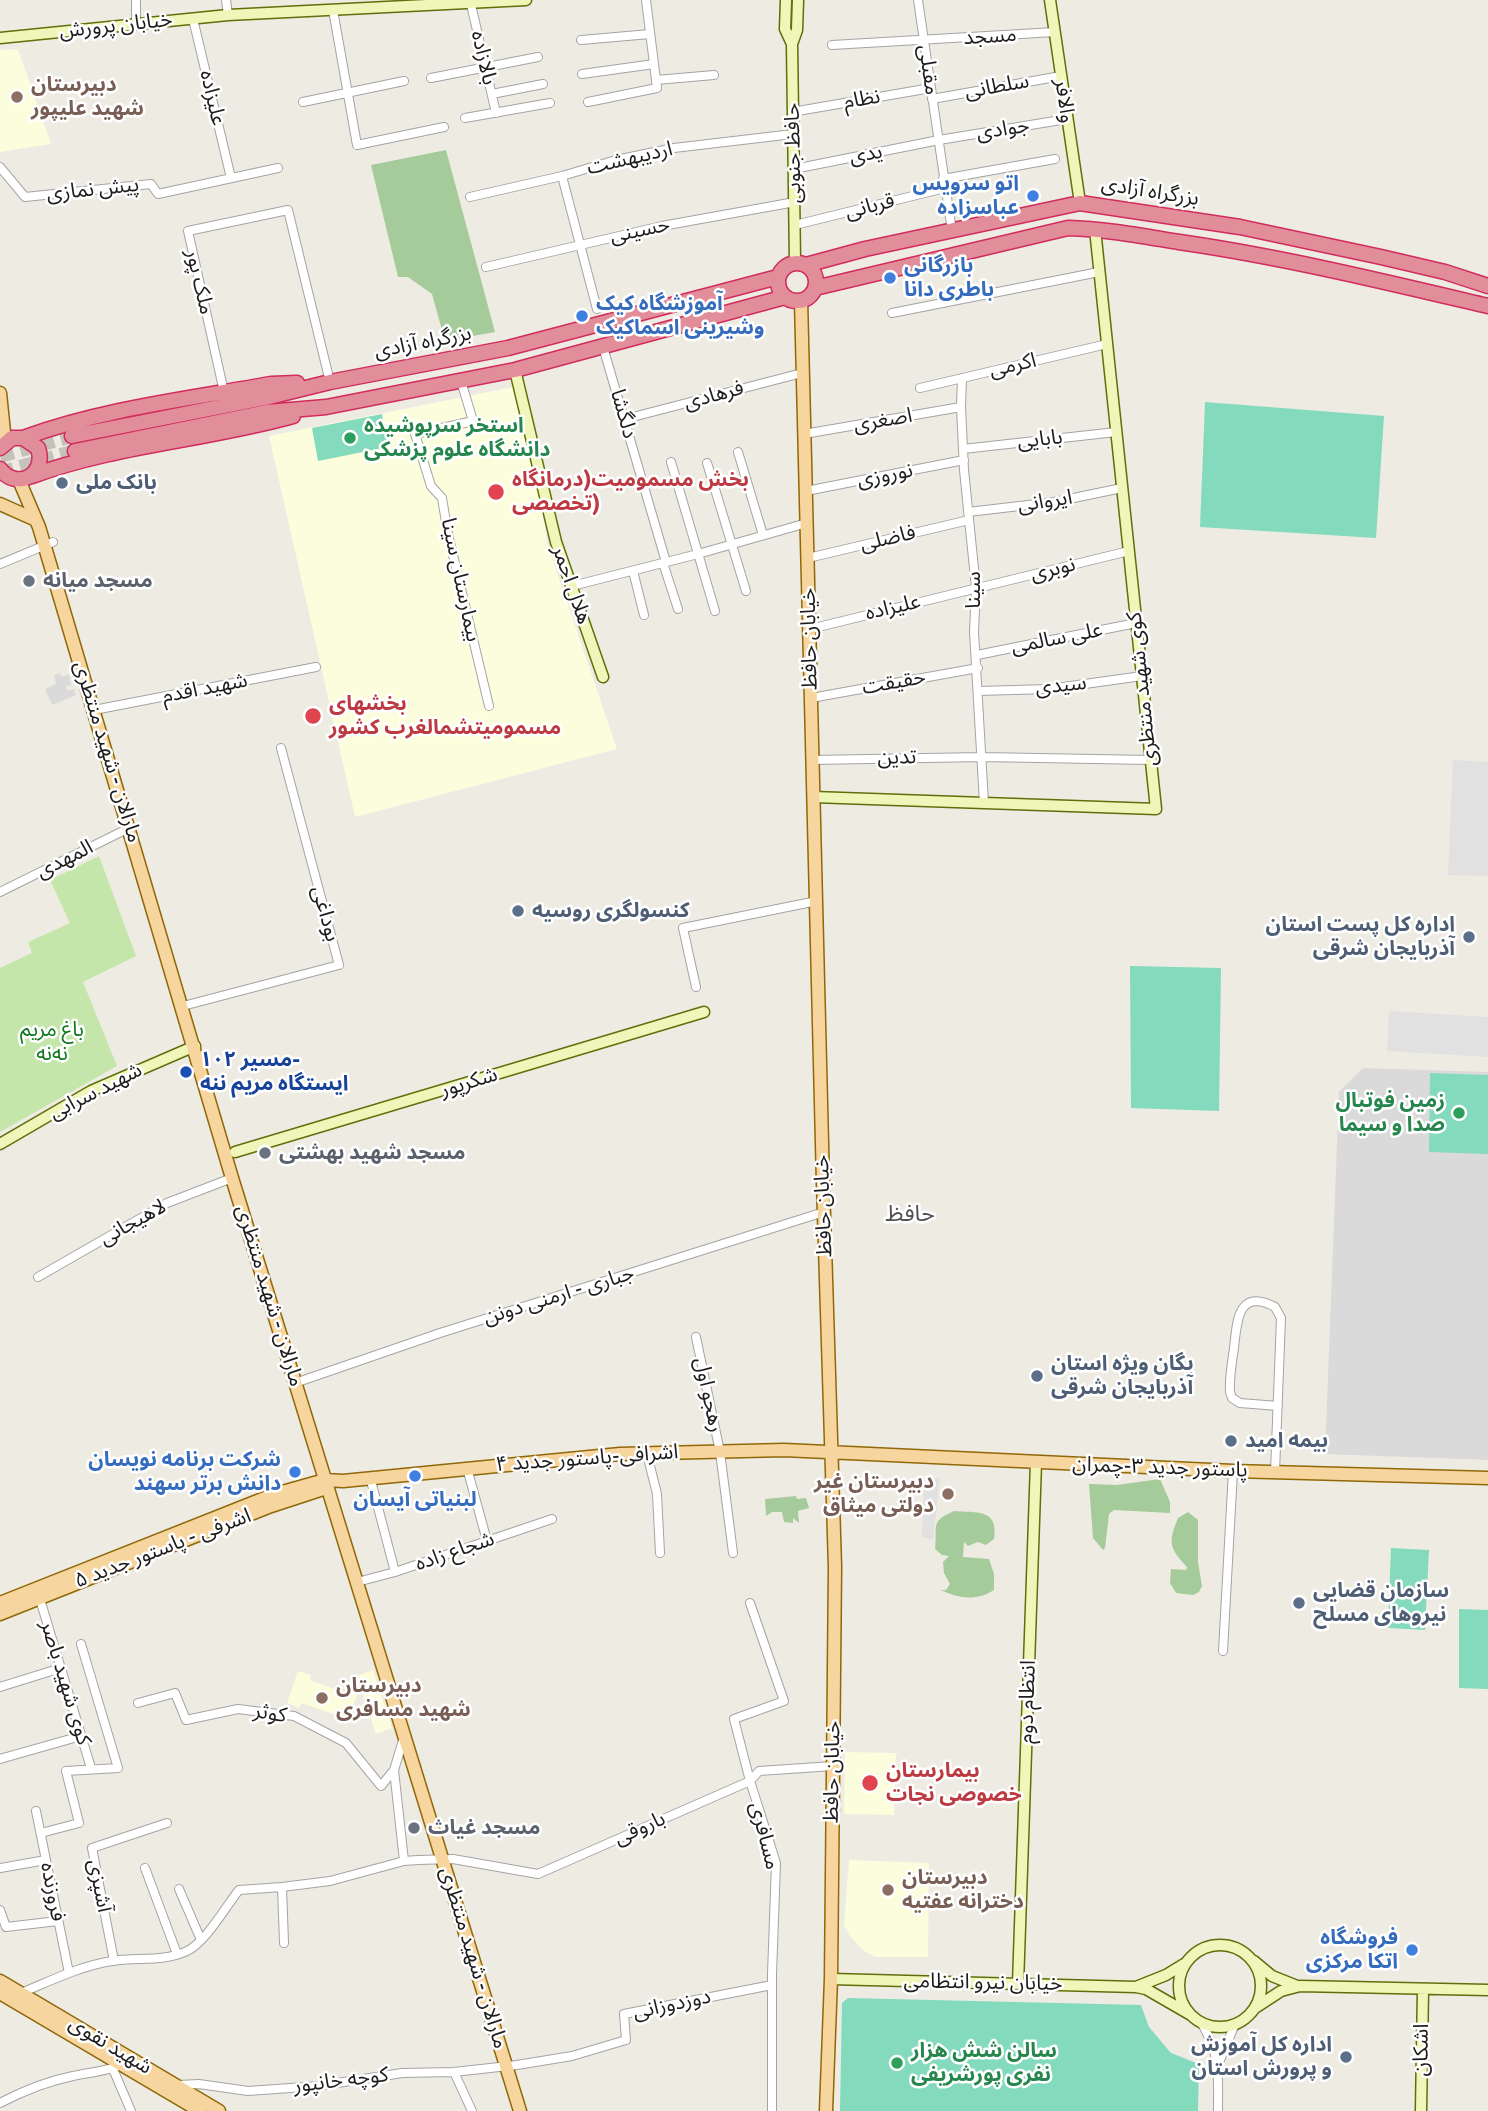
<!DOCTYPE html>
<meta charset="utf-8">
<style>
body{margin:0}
canvas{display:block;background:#eeebe3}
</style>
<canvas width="1488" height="2111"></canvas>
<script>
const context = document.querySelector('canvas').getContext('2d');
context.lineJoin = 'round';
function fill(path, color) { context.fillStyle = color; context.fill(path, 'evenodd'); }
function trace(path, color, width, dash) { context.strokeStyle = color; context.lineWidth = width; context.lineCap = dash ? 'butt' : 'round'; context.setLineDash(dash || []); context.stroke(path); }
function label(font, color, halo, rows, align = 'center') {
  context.font = font + ' Signika,"Noto Sans Arabic",sans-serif'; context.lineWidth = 5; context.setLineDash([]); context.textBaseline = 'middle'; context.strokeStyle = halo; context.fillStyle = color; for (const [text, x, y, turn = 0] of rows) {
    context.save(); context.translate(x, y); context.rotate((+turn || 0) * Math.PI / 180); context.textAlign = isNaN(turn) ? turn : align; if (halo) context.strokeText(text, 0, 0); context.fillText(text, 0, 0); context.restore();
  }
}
const residential = new Path2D(`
 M60,673L62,677L69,674L71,685L66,686L67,691L74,689L76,695L52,705L45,689L56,684L54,675Z
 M1363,1068L1488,1072V1460L1325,1454L1339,1092Z`);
const education = new Path2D(`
 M18,49L51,144L0,152V50Z
 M513,387L541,499L547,543L617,749L355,817L269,436Z
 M373,1670L392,1728L376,1734L357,1676Z
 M298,1671L311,1675L310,1680L345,1693L347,1688L358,1693L346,1724L335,1720L336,1715L301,1703L299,1708L287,1703Z
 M845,1752L896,1753L894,1815L844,1814Z
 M849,1860L929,1863L928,1957H876L865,1952L850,1936L844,1925Z`);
const grass = new Path2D(`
 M99,856L136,956L83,982L117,1066L0,1132V968L32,953L28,942L70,923L50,880Z`);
const forest = new Path2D(`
 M446,150L495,332L445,341L432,294L408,277H398L371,165Z
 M1160,1479L1170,1502V1513L1114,1510L1109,1514L1105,1548L1103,1550L1093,1538L1089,1484L1117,1485Z
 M796,1496L797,1499L806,1498L809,1508L798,1511L799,1523L793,1518V1523L784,1522L782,1512H772L766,1516L765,1499Z
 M954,1511C976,1513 999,1508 994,1539L986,1545L978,1542L968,1546L964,1542L963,1557L989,1559L994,1574V1590C977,1601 959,1599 941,1590H946L950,1584L944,1573L943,1562L949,1556L942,1555L935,1549C938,1526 929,1522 954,1511Z
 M1188,1512L1198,1520V1562L1202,1586L1199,1592L1193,1595L1176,1593L1170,1583L1171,1569L1186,1570L1187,1567C1169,1548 1168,1542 1178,1518Z`);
const pitch = new Path2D(`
 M1205,402L1384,416L1376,538L1200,527Z
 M382,414L388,447L318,461L312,428Z
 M1130,966L1221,968L1219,1111L1131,1108Z
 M1430,1073L1488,1075V1154L1429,1152Z
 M1391,1548L1429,1550L1425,1630L1388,1628Z
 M1459,1609L1488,1610V1689L1459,1688Z
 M848,1998L1141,2005L1149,2027L1171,2053L1199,2064L1198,2111H840L842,2003Z`);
const parking = new Path2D(`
 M1453,760L1488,762V876L1448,875Z
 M1389,1011L1488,1017V1057L1387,1051Z
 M924,1478H940L933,1540L922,1537Z`);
const highwayTunnel = new Path2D(`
 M0,456L72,436
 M0,473L75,451`);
const street = new Path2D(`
 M136,0V24
 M226,0L228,15
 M470,0L496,113
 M918,0L952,231
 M333,10L357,145L444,127
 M193,19L231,178
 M581,40L650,34
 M832,45L1055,32
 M582,74L654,64
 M431,78L538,57
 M656,80L714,75
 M492,94L543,84
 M932,99L1061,76
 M303,102L404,81
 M588,102L657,88L646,0
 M792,112L931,88
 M465,118L550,103
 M0,167L25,197L151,184L158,194L278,168
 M794,169L939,140L1067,119
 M562,176L597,309
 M943,179L1055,159
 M470,197L562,176L616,160L674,148L793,134
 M795,225L945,188
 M486,267L662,226L795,202
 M892,313L1099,272
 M603,347L666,562
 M962,378L961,407L964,470L976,588L974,632L984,803
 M461,381L473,421L415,434L431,486L442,498L448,534L489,706
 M920,388L1107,344
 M224,392L188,231L288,210L330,382
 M625,419L802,373
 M804,434L961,407
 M963,449L1116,432
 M738,452L763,535
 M671,462L715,611
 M707,463L746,591
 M806,491L964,460
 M968,512L1054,502L1122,488
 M808,558L969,520
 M663,563L678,609
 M0,564L53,542
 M633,571L644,615
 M572,586L698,554L807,523
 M810,629L1129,551
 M977,655L1136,623
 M979,691L1049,689L1142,676
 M811,698L978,668
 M94,710L316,667
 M812,760L982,757L1151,760
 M0,892L129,828
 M696,987L683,928L817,901
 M183,1006L339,965L281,748
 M38,1277L167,1203L232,1178
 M696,1337L720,1452L733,1553
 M295,1383L440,1333L824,1212
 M647,1454L657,1494L660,1553
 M467,1468L487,1541
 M1275,1472L1281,1318L1275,1307C1237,1287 1237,1323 1234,1348C1232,1363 1229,1378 1230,1392L1232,1398L1240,1403L1278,1406
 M370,1477L395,1572
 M357,1582L395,1572L552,1519
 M39,1596L91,1768
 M750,1603L784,1701L734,1719L750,1781L776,1863L772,1974V2111
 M1223,1651L1233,1471
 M0,1687L61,1668
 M138,1703L175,1693L186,1720L238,1709L294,1716L346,1743L381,1786L394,1770L404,1737
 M0,1759L81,1736
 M394,1770L404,1861
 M36,1811L69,1973
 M41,1833L79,1823L66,1771L118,1768L81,1644
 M0,1868L46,1860
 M145,1868L177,1954
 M282,1887L284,1943
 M179,1889L201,1940
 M0,1910L6,1927L58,1921
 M114,1961L92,1848L167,1823
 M21,1993C50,1981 80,1966 112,1961C137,1957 164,1962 187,1951C206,1942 226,1906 239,1890L282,1887L330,1881L404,1861L418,1860L453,1859L538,1874L750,1781L759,1771L833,1766
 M1201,2022C1221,2056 1218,2073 1218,2111
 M1220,2060L1235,2024
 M113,2069L131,2111
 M454,2072L472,2111
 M178,2085L199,2084L248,2091L318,2086L402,2073L454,2072L517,2065L572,2056L626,2040L624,2014L772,1985
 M0,2103C23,2091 48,2081 73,2076C90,2072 107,2072 122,2064`);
const secondary = new Path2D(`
 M786,0L785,29L792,44
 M1050,0L1080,203
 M0,38L228,15L526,0
 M795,263L792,44L797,30L798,0
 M515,370L556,542L603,677
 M813,797L1156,809L1095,229
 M0,1144L91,1091L195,1046
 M235,1152L704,1012
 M1179 1986a41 41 0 1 1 82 0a41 41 0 1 1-82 0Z
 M1254,1961L1272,1976L1297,1986
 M831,1979L1136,1987L1146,1989L1191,2015
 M1018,1984L1036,1462
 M1136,1987L1166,1975L1184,1964
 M1255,2008L1281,1991L1300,1986L1488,1990
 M1421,2111L1423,1989`);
const primary = new Path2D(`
 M801,300L823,1183L835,1567L831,1979L826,2111
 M0,393L5,442
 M19,480L39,527L232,1178L520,2111
 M0,504L36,520
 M0,1603L275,1494L325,1480L343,1481L620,1454L784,1450L1233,1471L1488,1478
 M0,1614L271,1506L323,1489
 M0,1981L219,2111
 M0,1993L200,2111`);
const highway = new Path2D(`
 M778 282a19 19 0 1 1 38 0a19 19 0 1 1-38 0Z
 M806,265L865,249L1080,203L1240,227L1381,257L1445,272L1488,286
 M815,288L1068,228C1106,229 1142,236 1179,242C1283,257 1386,282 1488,306
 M72,436L265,398L330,382L508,348L778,277
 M23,438C102,409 188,399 271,384L297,383
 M0,448L12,438H23L38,448C47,475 17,491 0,469
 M75,451L267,412L326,407L515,370L785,297
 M32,476C116,445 207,440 293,416`);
const markers = [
 [17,97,7,"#8d6e63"],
 [1033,196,7,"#3f7fe0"],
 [890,278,7,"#3f7fe0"],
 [582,316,7,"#3f7fe0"],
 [350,438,7,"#2e9e5b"],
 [62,483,7,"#5c6f8a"],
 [496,492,9,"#e0444e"],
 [29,581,7,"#6b7280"],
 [313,716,9,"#e0444e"],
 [518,911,7,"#5c6f8a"],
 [1469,937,7,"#5c6f8a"],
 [186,1072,7,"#1a4fb4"],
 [1459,1113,7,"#2e9e5b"],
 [265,1153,7,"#6b7280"],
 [1037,1376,7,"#5c6f8a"],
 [1231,1441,7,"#5c6f8a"],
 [295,1472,7,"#3f7fe0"],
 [415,1476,7,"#3f7fe0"],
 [948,1494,7,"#8d6e63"],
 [1299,1603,7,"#5c6f8a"],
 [322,1698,7,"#8d6e63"],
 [870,1783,9,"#e0444e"],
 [414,1828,7,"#6b7280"],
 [888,1890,7,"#8d6e63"],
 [1412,1950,7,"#3f7fe0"],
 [1346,2057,7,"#5c6f8a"],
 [897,2063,7,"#2e9e5b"]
];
const streetNames = [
 ["خیابان پرورش",116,26,-6],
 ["مسجد",990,37,-4],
 ["بالازاده",483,58,77],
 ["مقبلی",928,70,82],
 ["سلطانی",997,87,-10],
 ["علیزاده",212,98,77],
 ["نظام",862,100,-10],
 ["والافر",1064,101,82],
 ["جوادی",1003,130,-9],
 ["حافظ جنوبی",794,153,-91],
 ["یدی",866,155,-11],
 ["اردیبهشت",630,159,-13],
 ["پیش نمازی",93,190,-6],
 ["بزرگراه آزادی",1150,192,9],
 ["قربانی",870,207,-14],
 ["حسینی",640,231,-12],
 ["ملک پور",199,282,77],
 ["بزرگراه آزادی",423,343,-11],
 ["اکرمی",1013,366,-13],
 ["فرهادی",714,396,-15],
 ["دلگشا",623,414,74],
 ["اصغری",883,421,-10],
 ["بابایی",1040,440,-6],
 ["نوروزی",885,476,-11],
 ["ایروانی",1045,502,-9],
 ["فاضلی",888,539,-13],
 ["نوبری",1053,570,-14],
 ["بیمارستان سینا",460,580,78],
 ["هلال احمر",571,585,71],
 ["سینا",974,590,-90],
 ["علیزاده",893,608,-13],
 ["خیابان حافظ",810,639,-91],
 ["علی سالمی",1057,639,-11],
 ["حقیقت",894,683,-10],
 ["سیدی",1061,686,-6],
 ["شهید اقدم",205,689,-11],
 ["کوی شهید منتظری",1143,689,-96],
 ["مارالان - شهید منتظری",107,752,73],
 ["تدین",897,758,-1],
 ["المهدی",65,860,-27],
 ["بوداغی",325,914,75],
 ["شکرپور",469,1083,-17],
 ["شهید سرابی",96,1092,-27],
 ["خیابان حافظ",824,1206,-92],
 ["لاهیجانی",133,1223,-29],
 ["مارالان - شهید منتظری",269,1296,73],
 ["جباری - ارمنی دونن",559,1296,-17],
 ["رهجو اول",708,1395,78],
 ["اشرافی-پاستور جدید ۴",587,1459,-4],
 ["پاستور جدید ۳-چمران",1160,1468,2],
 ["اشرفی - پاستور جدید ۵",163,1549,-21],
 ["شجاع زاده",455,1552,-19],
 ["کوی شهید باصر",65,1683,73],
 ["انتظام دوم",1028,1702,-88],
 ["کوثر",270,1714,9],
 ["خیابان حافظ",833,1772,-89],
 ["باروقی",640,1829,-24],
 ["مسافری",764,1836,76],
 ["آشپزی",99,1886,79],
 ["فروزنده",52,1892,79],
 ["مارالان - شهید منتظری",473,1958,73],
 ["خیابان نیرو انتظامی",983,1983,1],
 ["دوزدوزانی",672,2005,-12],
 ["شهید نقوی",110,2046,31],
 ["اشکان",1422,2050,-89],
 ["کوچه خانپور",341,2081,-7]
];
const educationNames = [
 ["دبیرستان",31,85],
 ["شهید علیپور",31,109],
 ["دبیرستان غیر",934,1482,"right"],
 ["دولتی میثاق",934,1506,"right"],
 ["دبیرستان",336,1686],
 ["شهید مسافری",336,1710],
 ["دبیرستان",902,1878],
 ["دخترانه عفتیه",902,1902]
];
const shopNames = [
 ["اتو سرویس",1019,184],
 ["عباسزاده",1019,208],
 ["بازرگانی",904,266,"left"],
 ["باطری دانا",904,290,"left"],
 ["آموزشگاه کیک",596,304,"left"],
 ["وشیرینی اسماکیک",596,328,"left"],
 ["شرکت برنامه نویسان",281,1460],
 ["دانش برتر سهند",281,1484],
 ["لبنیاتی آیسان",415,1500,"center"],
 ["فروشگاه",1398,1938],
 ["اتکا مرکزی",1398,1962]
];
const leisureNames = [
 ["استخر سرپوشیده",364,426],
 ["دانشگاه علوم پزشکی",364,450],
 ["زمین فوتبال",1445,1101,"right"],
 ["صدا و سیما",1445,1125,"right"],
 ["سالن شش هزار",911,2051],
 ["نفری پورشریفی",911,2075]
];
const healthNames = [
 ["بخش مسمومیت(درمانگاه",512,480],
 ["تخصصی)",512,504],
 ["بخشهای",329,704],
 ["مسمومیتشمالغرب کشور",329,728],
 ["بیمارستان",886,1771],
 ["خصوصی نجات",886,1795]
];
const serviceNames = [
 ["بانک ملی",76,483],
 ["کنسولگری روسیه",532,911],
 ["اداره کل پست استان",1455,925,"right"],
 ["آذربایجان شرقی",1455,949,"right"],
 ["یگان ویژه استان",1051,1364],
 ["آذربایجان شرقی",1051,1388],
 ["بیمه امید",1245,1441],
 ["سازمان قضایی",1313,1591],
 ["نیروهای مسلح",1313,1615],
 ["اداره کل آموزش",1332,2045,"right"],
 ["و پرورش استان",1332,2069,"right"]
];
const worshipNames = [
 ["مسجد میانه",43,581],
 ["مسجد شهید بهشتی",279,1153],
 ["مسجد غیاث",428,1828]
];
const parkNames = [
 ["باغ مریم",52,1030],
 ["نه‌نه",52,1054]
];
const transitNames = [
 ["مسیر ۱۰۲-",200,1060],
 ["ایستگاه مریم ننه",200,1084]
];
const neighbourhoodNames = [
 ["حافظ",910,1215]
];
fill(residential, '#dbdada');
fill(education, '#fcfddd');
fill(grass, '#c5e6ab');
fill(forest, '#a6cb9a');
fill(pitch, '#84dabd');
fill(parking, '#e1e1e1');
trace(highwayTunnel, '#c4c2bb', 14, [14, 7]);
trace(street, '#a4a4a4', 10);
trace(secondary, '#5f6f0a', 13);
trace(primary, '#906807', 15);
trace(highway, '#d12c5d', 17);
trace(street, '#fff', 8);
trace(secondary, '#f0f6b9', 10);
trace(primary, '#f7d59f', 12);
trace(highway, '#e28e9a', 14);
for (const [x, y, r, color] of markers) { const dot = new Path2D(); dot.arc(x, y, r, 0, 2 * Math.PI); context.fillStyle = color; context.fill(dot); trace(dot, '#fff', 2.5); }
label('21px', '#1d1d1d', '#fff', streetNames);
label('bold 21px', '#785e54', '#fff', educationNames, 'left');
label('bold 21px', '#366cbe', '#fff', shopNames, 'right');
label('bold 21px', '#27864d', '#fff', leisureNames, 'left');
label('bold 21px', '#be3a42', '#fff', healthNames, 'left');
label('bold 21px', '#4e5e75', '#fff', serviceNames, 'left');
label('bold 21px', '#5b616d', '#fff', worshipNames, 'left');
label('21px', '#10761d', '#fff', parkNames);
label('bold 21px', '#164399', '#fff', transitNames, 'left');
label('23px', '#505050', '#fff', neighbourhoodNames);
</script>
